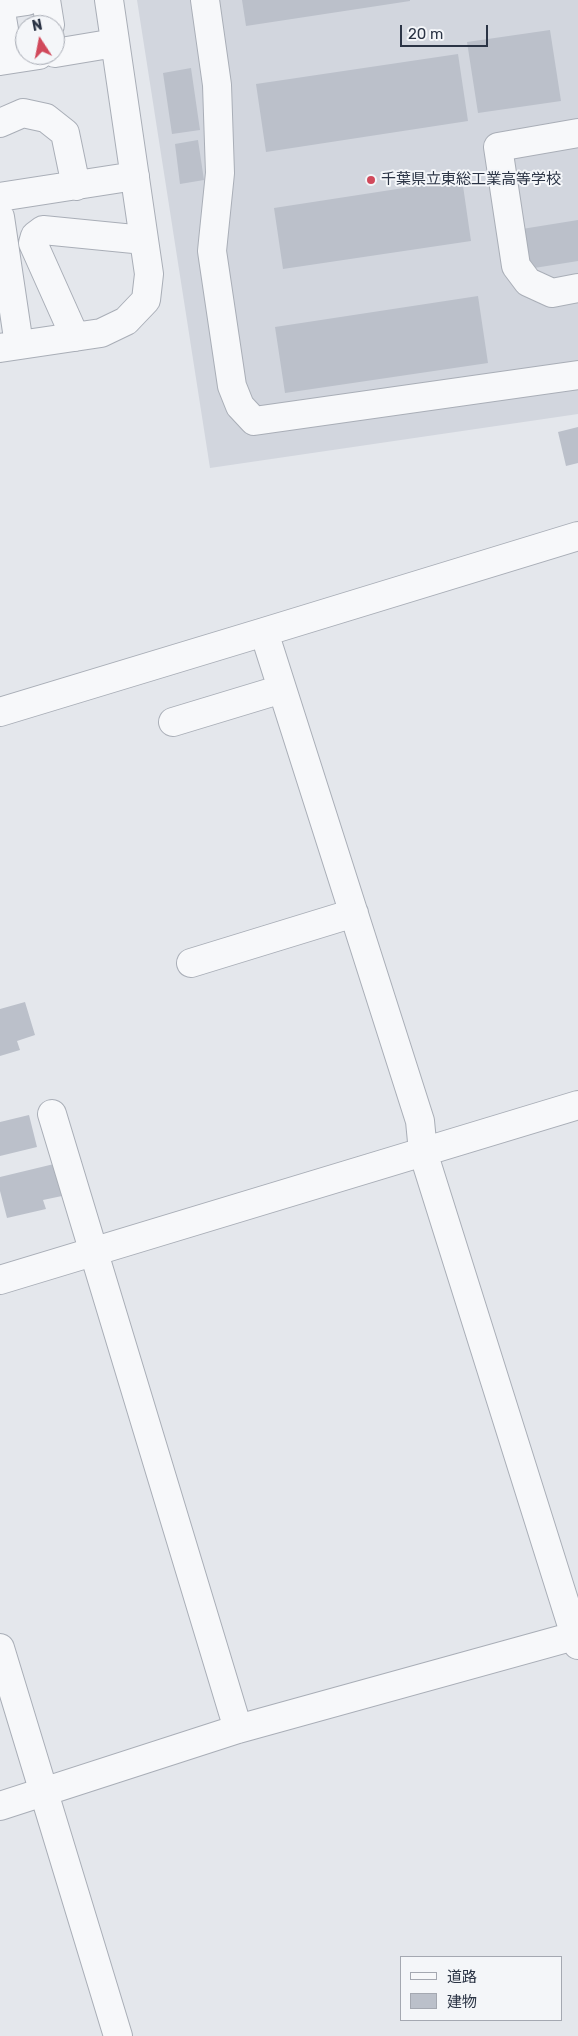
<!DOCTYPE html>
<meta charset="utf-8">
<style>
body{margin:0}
#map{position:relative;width:578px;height:2036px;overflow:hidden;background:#e4e7ec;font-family:Rubik,"Noto Sans JP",sans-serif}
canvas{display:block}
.legend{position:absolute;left:400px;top:1956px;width:162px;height:65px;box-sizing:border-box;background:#f4f6f9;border:1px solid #a4a8b1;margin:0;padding:6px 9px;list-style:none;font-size:15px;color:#2b3445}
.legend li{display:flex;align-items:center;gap:10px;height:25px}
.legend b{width:25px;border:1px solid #a4a8b1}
.north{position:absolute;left:15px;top:15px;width:50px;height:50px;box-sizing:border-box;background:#f4f6f9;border:1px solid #a4a8b1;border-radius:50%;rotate:349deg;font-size:14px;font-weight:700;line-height:20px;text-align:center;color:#2b3445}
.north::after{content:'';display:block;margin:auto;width:18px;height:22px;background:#d1495b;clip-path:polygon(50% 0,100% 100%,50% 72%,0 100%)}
.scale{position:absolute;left:400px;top:25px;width:88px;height:22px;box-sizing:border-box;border:2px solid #2b3445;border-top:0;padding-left:6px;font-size:15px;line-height:18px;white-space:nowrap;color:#2b3445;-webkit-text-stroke:4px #f4f6f9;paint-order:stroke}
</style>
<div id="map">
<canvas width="578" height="2036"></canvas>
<ul class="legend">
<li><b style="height:6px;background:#f7f8fa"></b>道路</li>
<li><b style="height:14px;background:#bbc0ca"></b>建物</li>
</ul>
<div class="north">N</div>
<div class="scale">20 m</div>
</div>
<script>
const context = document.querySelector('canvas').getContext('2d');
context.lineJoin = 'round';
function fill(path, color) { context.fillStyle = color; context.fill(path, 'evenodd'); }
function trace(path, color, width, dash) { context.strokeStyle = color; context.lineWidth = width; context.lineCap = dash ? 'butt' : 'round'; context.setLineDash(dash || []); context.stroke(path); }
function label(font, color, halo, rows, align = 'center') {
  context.font = font + ' Rubik,"Noto Sans JP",sans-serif'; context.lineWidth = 4; context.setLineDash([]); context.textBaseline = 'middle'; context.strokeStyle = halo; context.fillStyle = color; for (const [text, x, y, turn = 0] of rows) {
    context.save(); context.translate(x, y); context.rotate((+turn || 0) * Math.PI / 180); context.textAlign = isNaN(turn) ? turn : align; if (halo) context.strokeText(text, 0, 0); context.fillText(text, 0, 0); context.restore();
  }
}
const built = new Path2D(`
 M137,0H578V414L210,468Z`);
const building = new Path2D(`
 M242,0H410V1L246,26Z
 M550,30L561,101L478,113L467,42Z
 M458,54L468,121L266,152L256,84Z
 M191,68L200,130L172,134L163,73Z
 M198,140L204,180L180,184L175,144Z
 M462,179L471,241L283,269L274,208Z
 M578,220V261L528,269L522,229Z
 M478,296L488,363L285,393L275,327Z
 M578,427V463L566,466L558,432Z
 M25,1002L35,1035L17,1041L20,1050L0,1056V1009Z
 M29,1115L37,1147L0,1156V1122Z
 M54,1164L62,1196L43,1200L46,1209L7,1218L0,1191V1177Z`);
const minor = new Path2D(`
 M46,0L50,25
 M205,0L217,85L220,173L212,251L232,386L240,406L254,421L578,375
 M0,5L27,1
 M0,6L9,59
 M55,53L115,43
 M0,61L39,55
 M0,123L23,113L46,118L65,133L76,186
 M578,133L498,147L516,266L528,282L552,293L578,288
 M0,197L135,176
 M0,217L19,345
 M75,337L33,243L35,236L43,230L144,240
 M0,348L101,333L126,321L146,300L149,274L109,0
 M264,632L578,536
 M0,712L264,632L420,1121L423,1152L578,1645
 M173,722L282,689
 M191,963L354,913
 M52,1114L238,1729
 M0,1280L578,1105
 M0,1648L118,2036
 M0,1806L238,1729L578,1635`);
const markers = [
 [371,180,5,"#d1495b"]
];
const poiNames = [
 ["千葉県立東総工業高等学校",381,180]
];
fill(built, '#d2d6de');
fill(building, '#bbc0ca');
trace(minor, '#a9aeb7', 30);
trace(minor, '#f7f8fa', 28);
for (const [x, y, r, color] of markers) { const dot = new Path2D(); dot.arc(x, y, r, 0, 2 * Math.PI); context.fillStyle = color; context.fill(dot); trace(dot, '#f4f6f9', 2); }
label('15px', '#2b3445', '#f4f6f9', poiNames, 'left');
</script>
